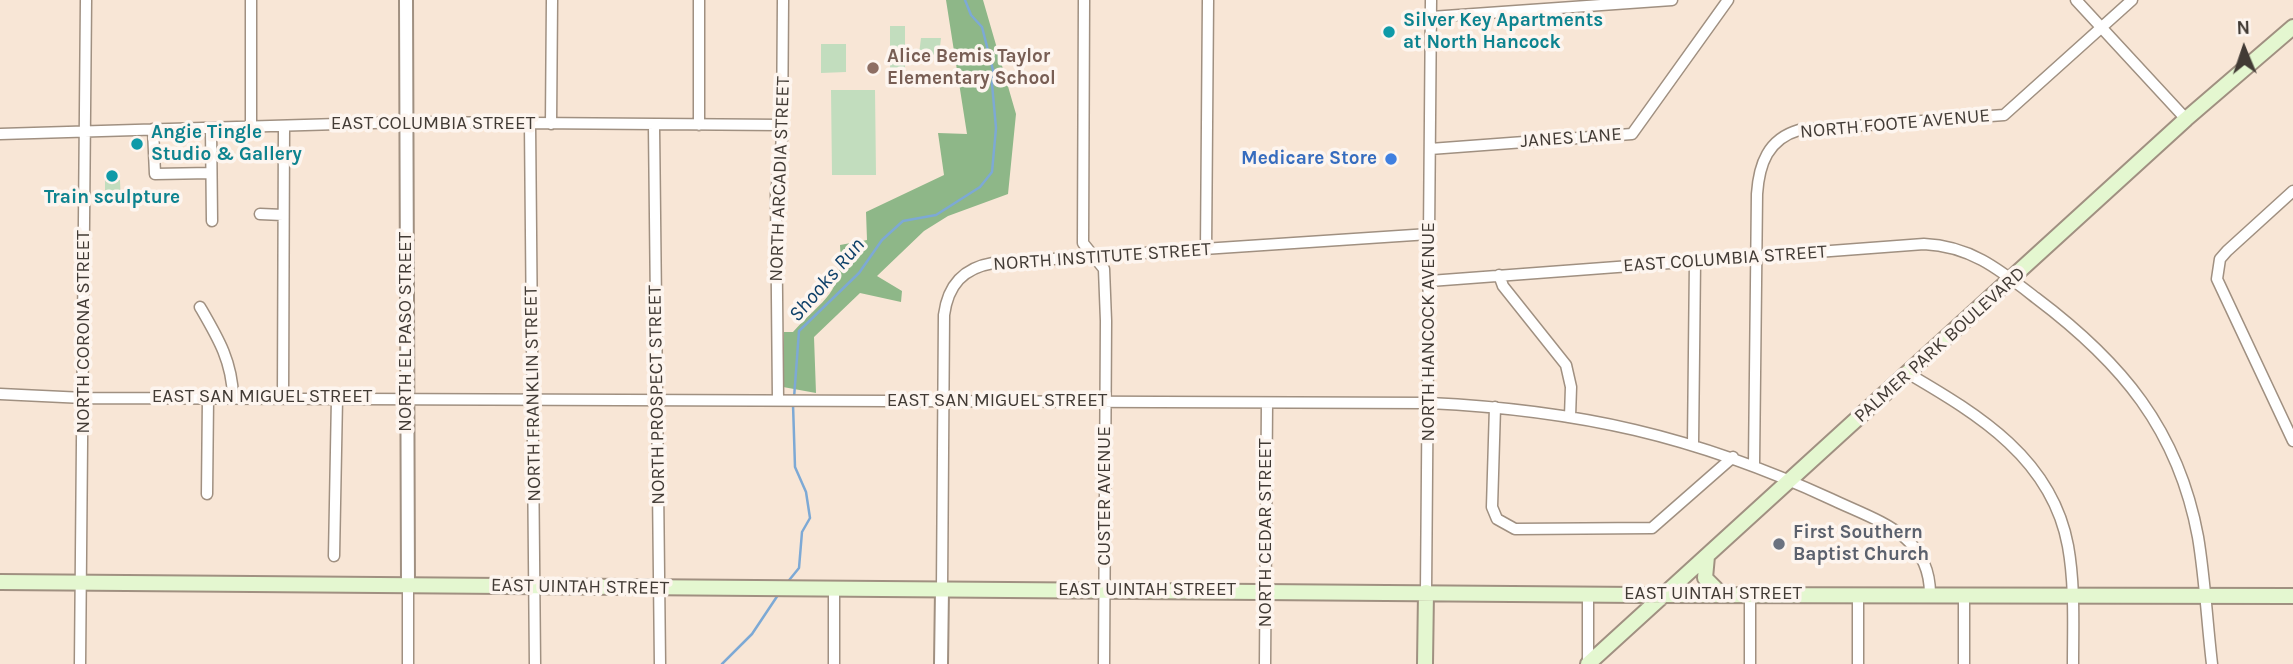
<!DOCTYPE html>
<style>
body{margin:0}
#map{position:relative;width:2293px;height:664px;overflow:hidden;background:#f8e6d6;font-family:Karla,sans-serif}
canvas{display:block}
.north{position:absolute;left:2209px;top:14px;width:70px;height:70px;-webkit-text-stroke:5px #fdf5ef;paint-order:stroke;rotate:358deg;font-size:19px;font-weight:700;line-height:28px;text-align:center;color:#423b35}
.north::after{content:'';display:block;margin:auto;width:24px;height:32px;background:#423b35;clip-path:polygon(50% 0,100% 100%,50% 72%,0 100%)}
</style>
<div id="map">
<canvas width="2293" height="664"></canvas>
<div class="north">N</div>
</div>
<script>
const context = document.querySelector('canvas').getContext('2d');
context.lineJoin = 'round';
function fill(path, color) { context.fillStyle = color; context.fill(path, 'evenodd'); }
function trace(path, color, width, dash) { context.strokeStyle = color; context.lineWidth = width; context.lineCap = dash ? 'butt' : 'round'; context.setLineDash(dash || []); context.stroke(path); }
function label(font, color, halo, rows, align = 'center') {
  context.font = font + ' Karla,sans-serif'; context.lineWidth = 7; context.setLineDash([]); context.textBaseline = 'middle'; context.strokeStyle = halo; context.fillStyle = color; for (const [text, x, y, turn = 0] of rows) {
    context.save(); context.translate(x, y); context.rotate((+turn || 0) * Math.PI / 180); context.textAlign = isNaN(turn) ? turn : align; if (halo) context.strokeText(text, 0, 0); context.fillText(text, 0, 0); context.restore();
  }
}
const green = new Path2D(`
 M890,26H905V68H890Z
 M921,38H941L939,55L919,54Z
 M821,44H846V72L821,73Z
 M831,90H875L876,175H832Z
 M105,180H120L121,205H112L105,191Z`);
const forest = new Path2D(`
 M946,0H983L1016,114L1008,194L948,216L924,231L877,276L902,291L901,302L860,293L814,337L816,393L783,387L784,332H793C823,299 844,293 840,245L867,240L866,212L944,175L938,133L967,134Z`);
const stream = new Path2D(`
 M794,398L799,331L859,273L882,240L903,221L936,215L980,187L992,172L996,128L992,84L994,74L982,27L971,15L965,0
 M786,584L799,568L802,532L810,518L806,492L795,467L793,404
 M722,664L752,634L778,595`);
const minor = new Path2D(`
 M699,0V125
 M1084,0L1083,243L1104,269L1106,321L1104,664
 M2076,0L2186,119
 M1431,17L1672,0
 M530,124L535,664
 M551,124L552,0
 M654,126L660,664
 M251,127V0
 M211,128L212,221
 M153,129L155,174L211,173
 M0,134L406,122L782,125
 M1430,149L1632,134L1728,0
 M2293,191L2227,251L2220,259L2217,279L2293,441
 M260,214L283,215
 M1206,251L1208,0
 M1499,275L1503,286L1566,365L1571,387L1570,417
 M1430,281L1924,244C1971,246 2000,270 2036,298C2121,362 2178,429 2198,537C2205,579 2207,622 2212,664
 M200,307C218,338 232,361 233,397
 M1909,374C1979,415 2052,459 2068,546C2075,585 2073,625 2073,664
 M0,394L84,398L1429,403C1578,410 1695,436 1831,499C1877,521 1930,534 1930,594
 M283,397L284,126
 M778,400L776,194L782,138L783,0
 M1495,407L1492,507L1497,519L1515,529L1652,528L1733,457
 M1693,444L1695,261
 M1754,465L1757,194C1759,164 1768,139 1799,130L2004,115L2132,0
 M207,494L208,398
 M334,556L337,398
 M408,585V664
 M834,588V664
 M942,589L944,315C948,285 963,268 993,263L1429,234
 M1426,592L1431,0
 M80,664L86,0
 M1265,664L1267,403
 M1588,664V594
 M1750,664V593
 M1858,664V594
 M1964,664V595`);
const tertiary = new Path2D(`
 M406,0L408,585
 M941,664L942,589`);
const secondary = new Path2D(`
 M1707,556L1705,578L1720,593
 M0,582L1638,595L2293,596
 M1425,664L1426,592
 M1588,664L2186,119L2293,27`);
const markers = [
 [1389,32,7,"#0f9aa8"],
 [873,68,7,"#8d6e63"],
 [137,144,7,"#0f9aa8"],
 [1391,159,7,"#3f7fe0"],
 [112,176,7,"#0f9aa8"],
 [1779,544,7,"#6b7280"]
];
const cultureNames = [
 ["Silver Key Apartments",1403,21],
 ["at North Hancock",1403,43],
 ["Angie Tingle",151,133],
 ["Studio & Gallery",151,155],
 ["Train sculpture",112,198,"center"]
];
const educationNames = [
 ["Alice Bemis Taylor",887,57],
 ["Elementary School",887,79]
];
const streetNames = [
 ["EAST COLUMBIA STREET",433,124],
 ["NORTH FOOTE AVENUE",1895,124,-5],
 ["JANES LANE",1571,138,-4],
 ["NORTH ARCADIA STREET",780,179,-88],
 ["NORTH INSTITUTE STREET",1102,257,-4],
 ["EAST COLUMBIA STREET",1725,259,-4],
 ["NORTH CORONA STREET",84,332,-90],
 ["NORTH EL PASO STREET",406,332,-90],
 ["NORTH HANCOCK AVENUE",1429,332,-90],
 ["PALMER PARK BOULEVARD",1940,345,-42],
 ["NORTH FRANKLIN STREET",533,394,-91],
 ["NORTH PROSPECT STREET",657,395,-91],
 ["EAST SAN MIGUEL STREET",262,397],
 ["EAST SAN MIGUEL STREET",997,401],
 ["CUSTER AVENUE",1105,496,-90],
 ["NORTH CEDAR STREET",1266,533,-90],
 ["EAST UINTAH STREET",580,587,1],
 ["EAST UINTAH STREET",1147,590],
 ["EAST UINTAH STREET",1713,594]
];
const shopNames = [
 ["Medicare Store",1377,159]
];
const worshipNames = [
 ["First Southern",1793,533],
 ["Baptist Church",1793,555]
];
const waterNames = [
 ["Shooks Run",827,280,-49]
];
fill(green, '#c2ddbe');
fill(forest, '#8eb788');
trace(stream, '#7da9d5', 2.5);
trace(minor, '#a09081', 13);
trace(tertiary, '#a09081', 16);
trace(secondary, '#a09081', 18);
trace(minor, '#fff', 10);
trace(tertiary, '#fff', 12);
trace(secondary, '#e4f7d0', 14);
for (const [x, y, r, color] of markers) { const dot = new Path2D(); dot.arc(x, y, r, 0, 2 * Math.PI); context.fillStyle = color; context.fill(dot); trace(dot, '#fdf5ef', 2.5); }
label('bold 19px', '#0d838f', '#fdf5ef', cultureNames, 'left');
label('bold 19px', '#785e54', '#fdf5ef', educationNames, 'left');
label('19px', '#423b35', '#fdf5ef', streetNames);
label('bold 19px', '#366cbe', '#fdf5ef', shopNames, 'right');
label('bold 19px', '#5b616d', '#fdf5ef', worshipNames, 'left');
label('italic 21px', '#0d3f68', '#fdf5ef', waterNames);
</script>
